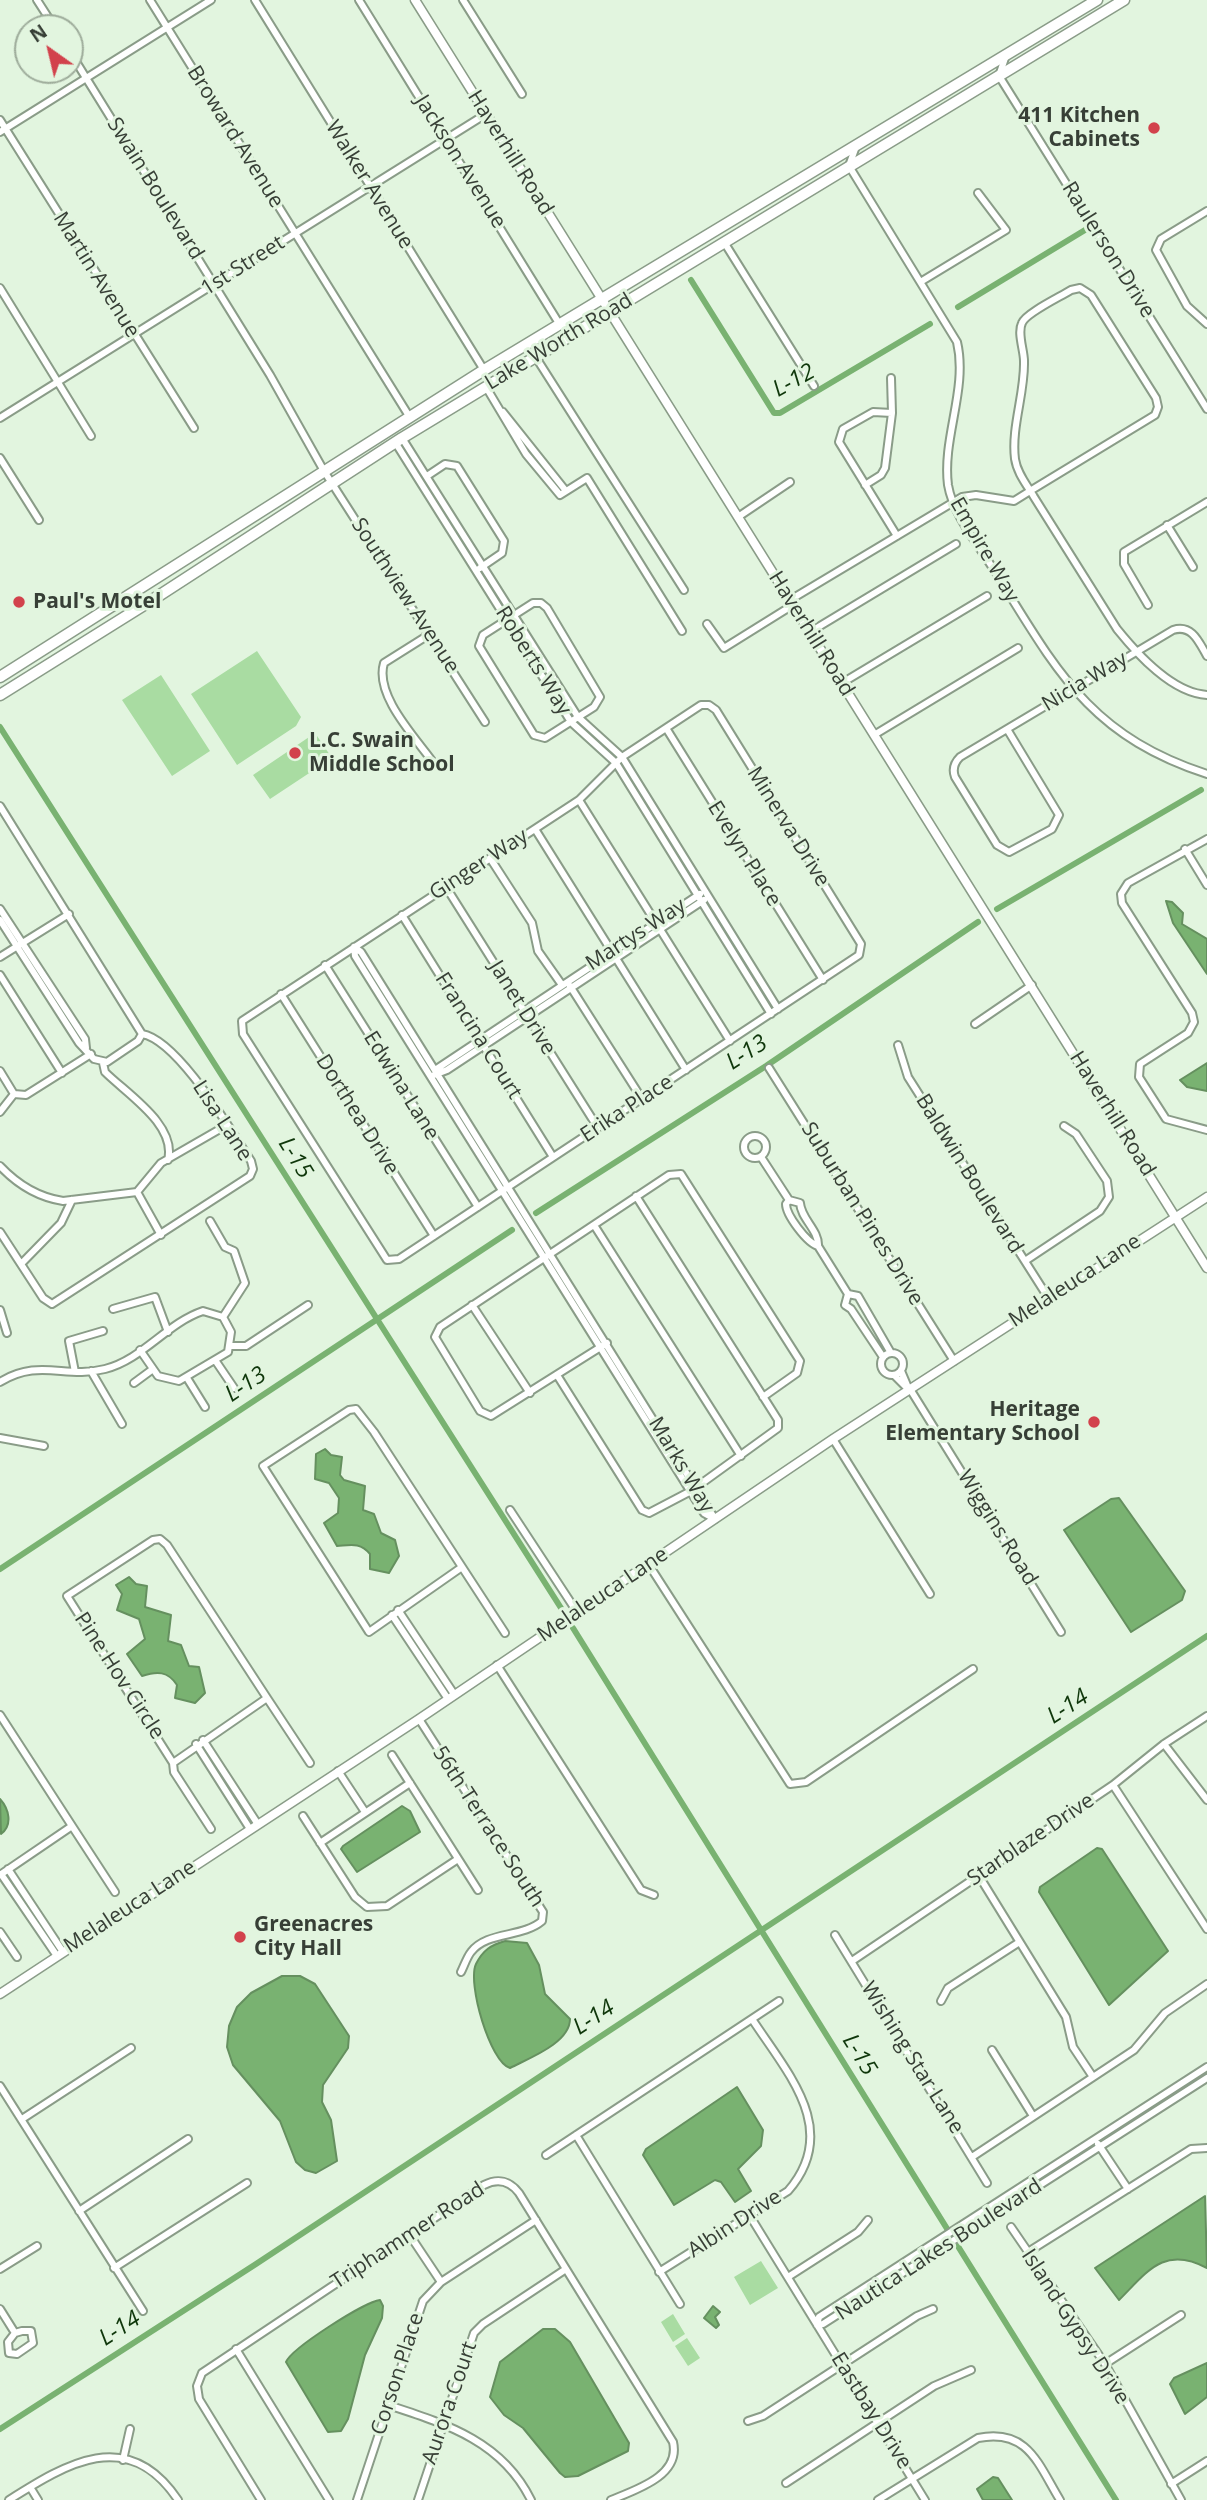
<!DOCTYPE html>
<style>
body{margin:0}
#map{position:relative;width:1207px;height:2500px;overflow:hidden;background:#e2f5df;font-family:"Open Sans",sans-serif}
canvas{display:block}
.north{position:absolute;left:14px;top:14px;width:70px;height:70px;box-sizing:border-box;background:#e2f5df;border:2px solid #9eac9b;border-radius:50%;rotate:326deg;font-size:19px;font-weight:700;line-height:28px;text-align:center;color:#373f36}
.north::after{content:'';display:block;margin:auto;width:24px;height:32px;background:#d2424c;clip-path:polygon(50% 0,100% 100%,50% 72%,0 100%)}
</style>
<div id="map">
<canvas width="1207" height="2500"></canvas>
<div class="north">N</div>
</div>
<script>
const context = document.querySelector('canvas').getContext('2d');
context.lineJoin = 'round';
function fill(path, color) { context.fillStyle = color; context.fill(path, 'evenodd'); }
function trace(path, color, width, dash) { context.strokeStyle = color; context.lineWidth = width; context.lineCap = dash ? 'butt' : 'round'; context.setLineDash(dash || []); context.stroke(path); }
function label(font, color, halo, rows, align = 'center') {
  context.font = font + ' "Open Sans",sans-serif'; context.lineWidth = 6; context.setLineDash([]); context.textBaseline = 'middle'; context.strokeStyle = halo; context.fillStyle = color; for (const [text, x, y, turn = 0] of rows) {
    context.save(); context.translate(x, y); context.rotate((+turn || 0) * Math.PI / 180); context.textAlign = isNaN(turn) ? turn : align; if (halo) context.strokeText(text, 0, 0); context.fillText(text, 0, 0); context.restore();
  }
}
const green = new Path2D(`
 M257,651L301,717L296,726L237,765L191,694Z
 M161,675L210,751L172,776L122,700Z
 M315,733L332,758L270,799L253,775Z
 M761,2261L778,2288L750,2305L734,2277Z
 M673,2314L685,2334L673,2342L661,2322Z
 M687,2338L700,2358L688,2366L675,2346Z`);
const water = new Path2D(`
 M1166,901L1172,902L1183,913L1182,924L1207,939V974L1173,923Z
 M1207,1063V1091L1187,1087L1180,1080Z
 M325,1449L331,1455L342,1457L340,1475L344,1480L365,1486L363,1510L374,1514L381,1533L395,1540L399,1556L389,1573L370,1569V1554C360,1542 351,1545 337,1546L324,1523L338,1513L339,1498L329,1483L315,1479L316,1454Z
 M1119,1498L1185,1591L1182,1600L1131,1632L1064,1530L1111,1499Z
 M129,1577L136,1584L147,1586L145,1607L171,1615L168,1641L181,1645L189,1666L199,1667L205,1693L195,1703L175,1698L177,1685C168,1671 157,1671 142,1676L127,1654L145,1639L139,1619L117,1610L122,1594L116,1585Z
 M0,1799C9,1809 13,1825 1,1834Z
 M402,1806L410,1811L420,1832L357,1872L341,1849L343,1846Z
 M1097,1848L1102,1849L1168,1951L1109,2005L1039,1892L1040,1887Z
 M505,1941L527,1943L539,1965L545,1994L570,2019C570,2043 529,2058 510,2068C490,2062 467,1983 476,1964C483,1950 491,1945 505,1941Z
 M282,1976H300L315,1984L349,2036L348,2048L323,2085L322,2102L331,2120L337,2161L316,2173L305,2170L296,2162L280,2121L233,2065L227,2047L229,2026L237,2007L251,1993Z
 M737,2087L763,2130L761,2146L738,2169L751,2191L735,2202L721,2182L715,2180L674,2205L643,2155L646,2149Z
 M1205,2196L1207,2268C1164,2245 1147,2272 1119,2300L1095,2268Z
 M380,2300L383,2306L382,2318L365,2355L348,2419L341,2431L328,2432L286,2362C292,2348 364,2302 380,2300Z
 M713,2306L720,2312L715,2317L719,2325L716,2328L704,2318Z
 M543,2329H555L570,2342L629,2443L628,2451L578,2476L565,2477L560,2473L523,2428L504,2415L490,2397L500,2362Z
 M1207,2363V2397L1185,2414L1170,2384L1174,2378Z
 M993,2477L998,2478L1012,2500H983L977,2489Z`);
const canal = new Path2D(`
 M691,280L774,413H780L930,324
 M958,307L1085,230
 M0,727L561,1608
 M997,909L1201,790
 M536,1213L766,1066L978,922
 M0,1569L512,1230
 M573,1628L1116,2500
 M0,2429L256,2264L1207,1636`);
const street = new Path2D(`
 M37,0L55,28
 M150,0L409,416
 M255,0L484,370
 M359,0L560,325
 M463,0L522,94
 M70,52L270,375L324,471L485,722
 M1005,58L999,76L1207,409
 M0,120L194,428
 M0,132L211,0
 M855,149L849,166L957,342C968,389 942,438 948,485C953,515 978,544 994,570C1056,669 1088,735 1207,774
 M1207,211L1161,239L1156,250L1187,306L1207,324
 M724,242L814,386
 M922,281L1006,230L978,193
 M0,288L91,436
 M535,356L684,590
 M486,387L526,454L560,495L587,478L682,631
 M503,412L566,491
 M892,413L873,412L843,429L839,442L897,536
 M0,418L486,114
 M402,438L578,717L622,757L778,1009
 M395,442L571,722L616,763L771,1014
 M0,458L39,520
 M427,476L445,464L457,466L504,541L502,553L480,568
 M865,485L881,475L885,468L892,413L891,378
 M738,517L790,482
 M1167,525L1193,567
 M790,600L962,497L976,495L1014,501L1030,491L1155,415L1158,407L1156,398L1091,295L1080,288L1071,290C1060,297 1026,313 1022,323C1017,333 1024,350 1024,361C1025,393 1011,427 1015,459C1017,473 1027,485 1034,497L1117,629C1138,655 1172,693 1207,695
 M533,603H541L547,608L600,697L594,707L545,738L534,735L479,646L483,635Z
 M1148,605L1124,564V552L1207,502
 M707,624L724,648L793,605
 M810,632L956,544
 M430,634L384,663C374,696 417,739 435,765
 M842,683L987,596
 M701,705H709L716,710L861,944L859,955L399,1259L387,1260L243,1034L242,1021L579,800L622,757Z
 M666,728L823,980
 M1007,729L1059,815L1052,829L1009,852L997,845L955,777C952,769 954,763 960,757L1173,630C1192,624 1199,642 1207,656
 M874,735L1018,648
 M579,800L730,1041
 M0,806L142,1034
 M535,829L686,1070
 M1207,839L1128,883L1121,894L1122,903L1192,1013L1194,1022L1188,1033L1140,1064L1139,1077L1166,1119L1207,1130
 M1185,849L1207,885
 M490,858L532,923L538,951L562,985
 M446,887L598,1128
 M0,909L85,1039L86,1048
 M402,915L553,1157
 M0,920L79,1043L94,1059L107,1062L138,1041L142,1034
 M354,947L355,956L704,1513L715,1519
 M354,947L361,952L715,1519
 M0,957L69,914
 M325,965L478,1207
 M0,975L62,1073
 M570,986L642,1099
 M281,994L434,1236
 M975,1024L1032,985
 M898,1045L908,1077L1049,1299
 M103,1063L105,1072C127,1094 177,1125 168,1160
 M769,1068L954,1361
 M435,1070L700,894
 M0,1071L14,1094
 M434,1075L447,1070L704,900
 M14,1094L26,1095L91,1054
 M0,1112L14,1094
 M744 1147a11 11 0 1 1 22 0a11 11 0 1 1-22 0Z
 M761,1157L789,1200L800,1203C801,1219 819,1230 818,1246L848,1294
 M0,1166C17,1184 37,1197 63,1201L137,1192L161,1163L227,1125
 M137,1192L161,1235
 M789,1200L786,1204C786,1215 807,1243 818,1246
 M210,1221L225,1247L234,1251L245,1283L223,1317
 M594,1225L741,1456
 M0,1232L43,1298L52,1304L250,1176L253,1169L251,1161C231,1131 178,1040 142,1034
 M1025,1261L1100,1211L1109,1197L1107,1181L1076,1134L1064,1126
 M21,1264L61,1223L72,1200
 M848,1294L858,1296L891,1353
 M848,1294L845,1305L851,1309L883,1357
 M472,1305L530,1393
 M113,1309L155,1297L168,1332
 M0,1310L7,1333
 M607,1343L491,1416L480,1411L435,1337L440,1327L669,1175L681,1174L800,1361L797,1373L763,1397
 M230,1346H246L308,1305
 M881 1364a11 11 0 1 1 22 0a11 11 0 1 1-22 0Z
 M215,1360L234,1388
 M91,1371L122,1424
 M75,1372L69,1341L103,1331
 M557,1375L642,1510L649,1513L691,1491L778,1428V1420L636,1196
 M894,1375L909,1390L901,1371
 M187,1378L205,1407
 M0,1382C39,1358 65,1379 105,1369C142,1360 167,1323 203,1311L223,1317L231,1332L228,1352L179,1381L158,1376L140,1350
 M134,1383L153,1369
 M910,1389L1061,1632
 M356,1409L374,1432L462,1567L369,1632L263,1466L349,1410Z
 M0,1438L44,1446
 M833,1439L930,1594
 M510,1510L577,1612
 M160,1539L167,1545L267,1698L173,1763L67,1596L153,1540Z
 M649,1565L790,1784L806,1782L973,1669
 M462,1567L505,1633
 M398,1610L454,1694
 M392,1615L448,1699
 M497,1665L641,1890L654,1895
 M267,1698L310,1763
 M0,1715L72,1826L0,1875
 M419,1719L543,1912L542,1921C522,1938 487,1931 471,1952C467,1957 464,1966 461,1972
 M203,1740L257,1823
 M196,1744L250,1829
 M1164,1744L1207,1800
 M392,1755L478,1890
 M173,1763L174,1772L211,1829
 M338,1771L365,1812
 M1113,1785L1207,1929
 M303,1816L355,1897L367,1907L387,1906L458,1859
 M72,1826L115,1892
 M320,1843L410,1783
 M8,1869L63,1952
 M1,1874L57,1956
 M979,1876L1066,2017L1073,2047L1093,2077
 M0,1932L17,1957
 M835,1935L987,2183
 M852,1961L1113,1785L1164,1744L1207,1716
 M941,2001L948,1988L1018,1943
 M992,2050L1033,2116
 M0,2086L143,2311
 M22,2119L131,2048
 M576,2135L680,2304
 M1098,2144L1128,2189
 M546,2155L779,2001
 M972,2157L1134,2050L1165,2013L1207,1984
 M79,2211L188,2139
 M750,2216L925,2500
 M1011,2227L1105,2364L1181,2500
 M409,2234L441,2282
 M1028,2252L1191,2149L1207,2148
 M114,2268L247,2183
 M0,2269L37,2246
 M659,2272L788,2191C841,2130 788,2074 752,2019
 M788,2277L858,2232L868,2220
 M0,2309L15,2333
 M817,2325L819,2317L1207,2067
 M817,2325L823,2324L1207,2078
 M22,2331H31L33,2343L17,2354L9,2353L8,2342L15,2333Z
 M236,2349L329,2500
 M1105,2364L1181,2315
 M388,2405C446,2424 502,2441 531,2500
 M748,2421L763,2416L917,2316L933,2309
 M123,2460L130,2429
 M786,2483L934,2386L971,2370
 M1171,2484L1207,2461
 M30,2487L38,2500
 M9,2500C66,2464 128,2425 178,2500
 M261,2500L199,2399L197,2386L202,2373L484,2185C498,2178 510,2181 519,2193L673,2442C681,2476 635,2490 611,2500
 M357,2500L423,2301L441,2282L536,2220
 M418,2500L474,2333L483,2324L566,2269
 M878,2500L978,2438C1028,2428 1038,2464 1060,2500`);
const secondary = new Path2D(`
 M415,0L1207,1268
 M0,1994L419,1719L833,1439L1207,1197`);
const primary = new Path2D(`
 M0,677L484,370L1097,0
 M0,695L160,595L402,438L1124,0`);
const markers = [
 [1154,128,7,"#d2424c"],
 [19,602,7,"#d2424c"],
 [295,753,7,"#d2424c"],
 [1094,1422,7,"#d2424c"],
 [240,1937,7,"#d2424c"]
];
const poiNames = [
 ["411 Kitchen",1140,116,"right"],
 ["Cabinets",1140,140,"right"],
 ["Paul's Motel",33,602],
 ["L.C. Swain",309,741],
 ["Middle School",309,765],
 ["Heritage",1080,1410,"right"],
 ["Elementary School",1080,1434,"right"],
 ["Greenacres",254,1925],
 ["City Hall",254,1949]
];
const streetNames = [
 ["Broward Avenue",235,137,58],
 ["Haverhill Road",510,153,58],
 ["Jackson Avenue",460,162,58],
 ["Walker Avenue",369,185,58],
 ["Swain Boulevard",155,189,58],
 ["Raulerson Drive",1108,250,58],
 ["1st Street",243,266,-32],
 ["Martin Avenue",96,275,58],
 ["Lake Worth Road",559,342,-31],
 ["Empire Way",984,550,60],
 ["Southview Avenue",405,596,57],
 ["Haverhill Road",811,634,58],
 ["Roberts Way",533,661,58],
 ["Nicia Way",1085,682,-31],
 ["Minerva Drive",788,827,58],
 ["Evelyn Place",744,854,58],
 ["Ginger Way",479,865,-33],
 ["Martys Way",636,935,-33],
 ["Janet Drive",522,1008,58],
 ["Francina Court",478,1036,58],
 ["Edwina Lane",401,1086,58],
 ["Erika Place",627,1109,-33],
 ["Haverhill Road",1112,1114,58],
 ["Dorthea Drive",357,1115,58],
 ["Lisa Lane",222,1121,57],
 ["Baldwin Boulevard",969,1174,58],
 ["Suburban Pines Drive",862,1214,58],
 ["Melaleuca Lane",1075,1281,-33],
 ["Marks Way",681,1465,59],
 ["Wiggins Road",997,1528,58],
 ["Melaleuca Lane",603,1595,-34],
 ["Pine Hov Circle",119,1676,57],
 ["56th Terrace South",488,1827,57],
 ["Starblaze Drive",1031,1840,-34],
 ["Melaleuca Lane",130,1907,-33],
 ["Wishing Star Lane",912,2058,58],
 ["Albin Drive",735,2224,-33],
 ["Triphammer Road",408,2236,-33],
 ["Nautica Lakes Boulevard",939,2250,-33],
 ["Island Gypsy Drive",1075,2327,57],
 ["Corson Place",398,2374,-72],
 ["Aurora Court",450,2403,-71],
 ["Eastbay Drive",871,2411,58]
];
const waterNames = [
 ["L-12",794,381,-29],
 ["L-13",747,1053,-33],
 ["L-15",295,1158,58],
 ["L-13",246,1385,-34],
 ["L-14",1068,1707,-33],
 ["L-14",594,2018,-33],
 ["L-15",859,2055,58],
 ["L-14",120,2329,-33]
];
fill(green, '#a9dca2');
fill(water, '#79b271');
trace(water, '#65905f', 2);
trace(canal, '#79b271', 6);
trace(street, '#8a9c88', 10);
trace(secondary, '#8a9c88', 11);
trace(primary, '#8a9c88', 13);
trace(street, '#fff', 6);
trace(secondary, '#fff', 8);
trace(primary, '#fff', 10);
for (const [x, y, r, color] of markers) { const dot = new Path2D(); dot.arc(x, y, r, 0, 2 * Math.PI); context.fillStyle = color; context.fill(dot); trace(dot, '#e2f5df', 2.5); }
label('bold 21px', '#373f36', '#e2f5df', poiNames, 'left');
label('21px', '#373f36', '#e2f5df', streetNames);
label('italic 23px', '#0f370b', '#e2f5df', waterNames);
</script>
